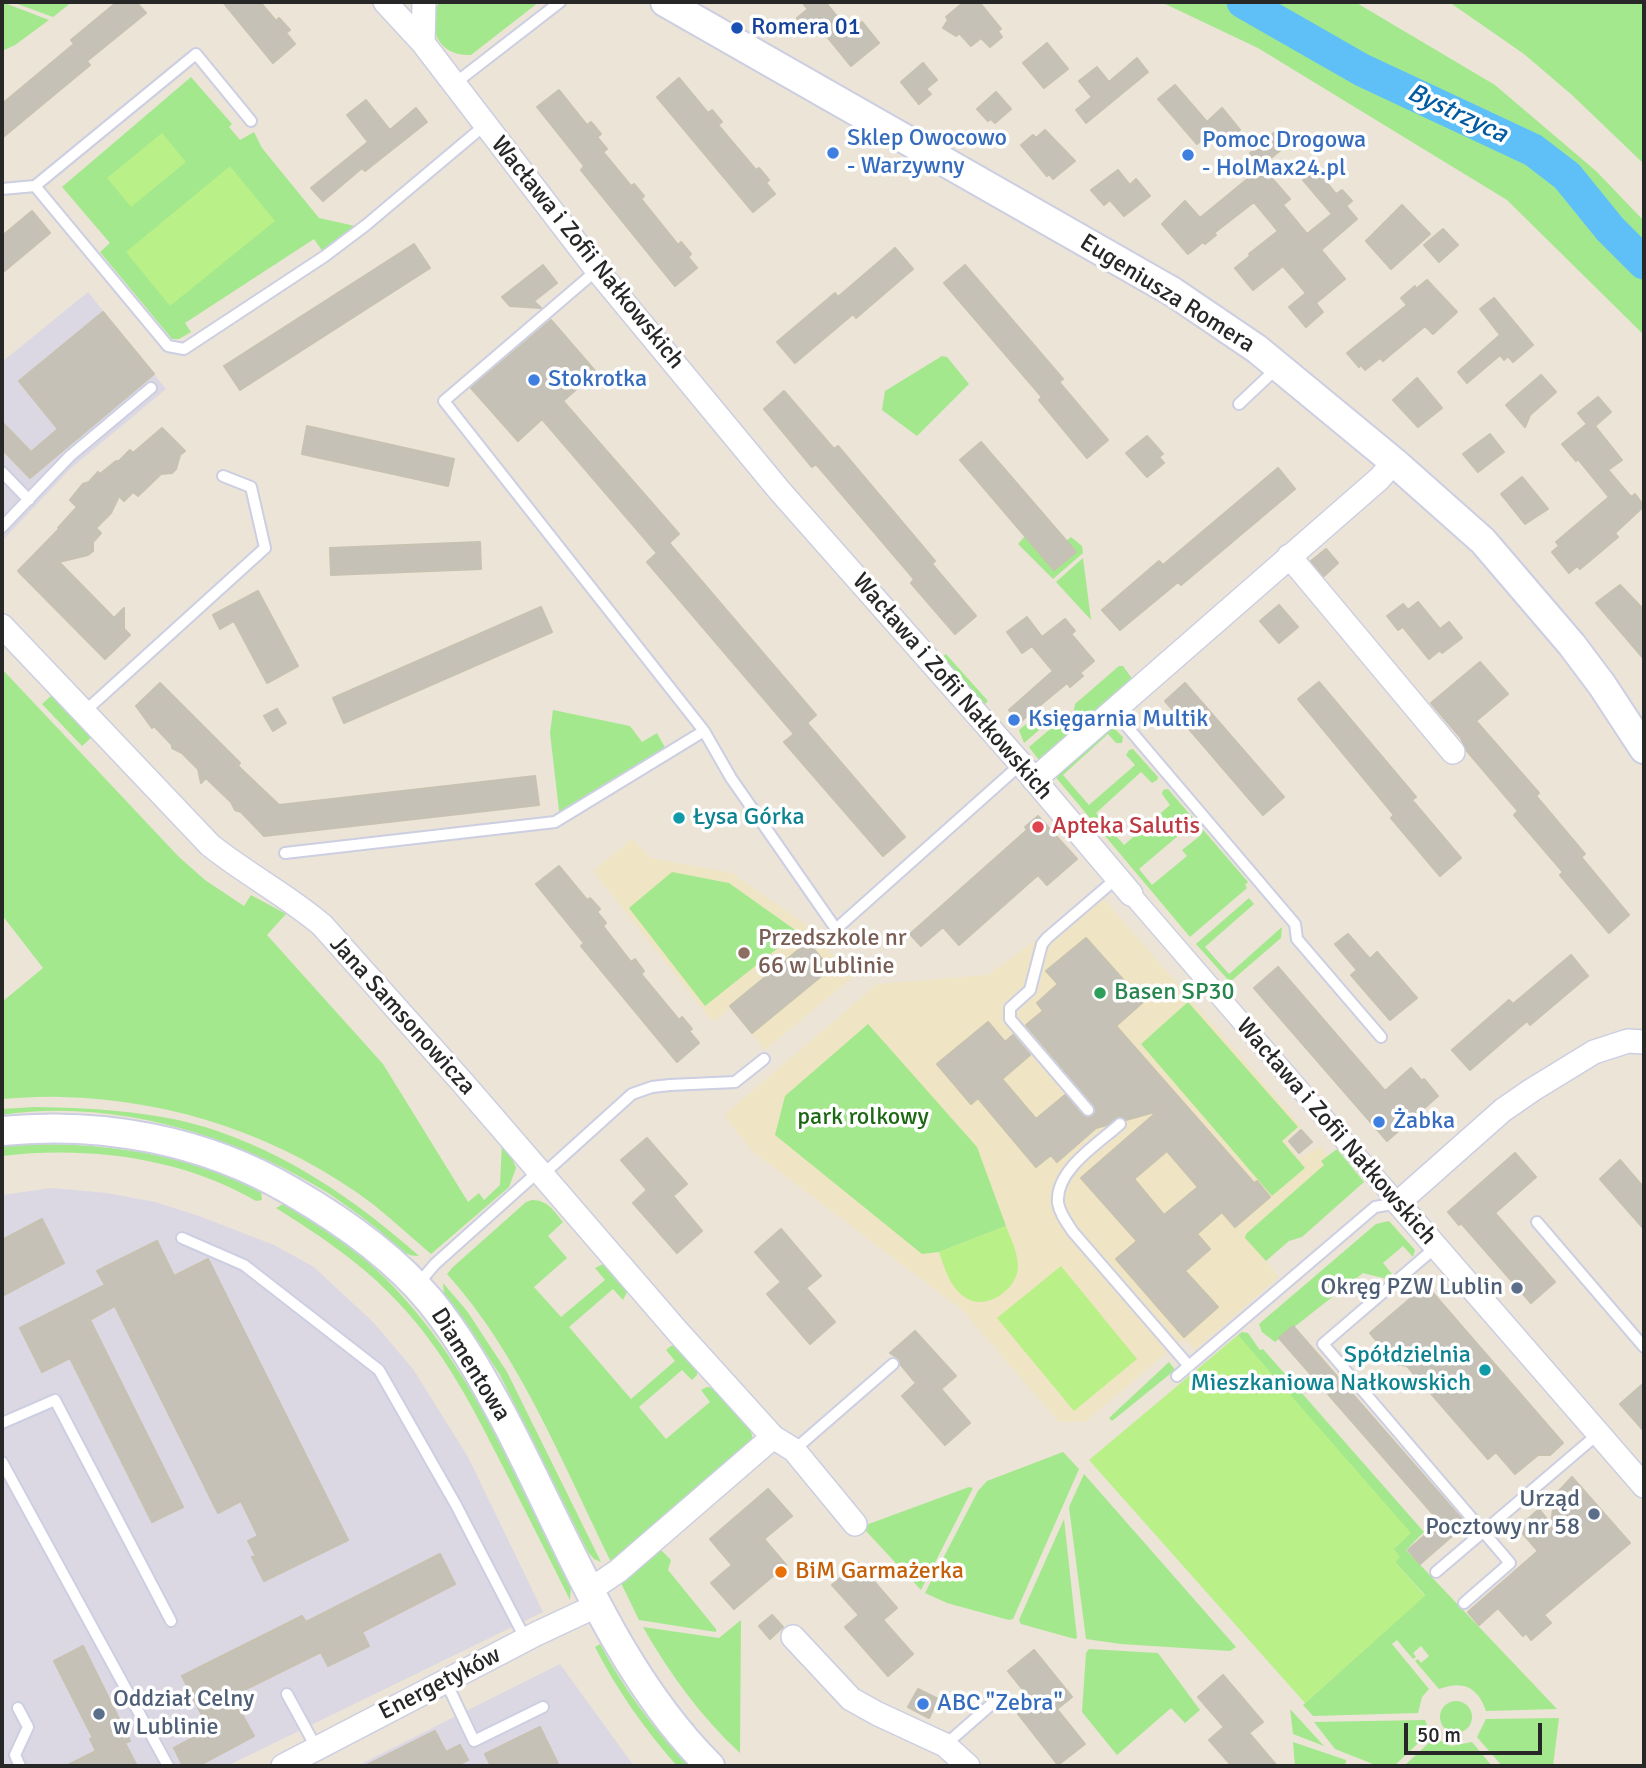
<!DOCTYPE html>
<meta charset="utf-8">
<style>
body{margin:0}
#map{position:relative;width:1646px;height:1768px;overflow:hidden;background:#ebe4d7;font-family:Signika,sans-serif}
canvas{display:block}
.frame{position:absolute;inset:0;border:4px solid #272727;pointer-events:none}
.scale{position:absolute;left:1404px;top:1723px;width:138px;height:32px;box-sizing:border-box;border:4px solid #272727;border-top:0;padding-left:9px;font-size:21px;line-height:24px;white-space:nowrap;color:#272727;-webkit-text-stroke:5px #fff;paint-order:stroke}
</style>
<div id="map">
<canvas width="1646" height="1768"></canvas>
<div class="frame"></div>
<div class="scale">50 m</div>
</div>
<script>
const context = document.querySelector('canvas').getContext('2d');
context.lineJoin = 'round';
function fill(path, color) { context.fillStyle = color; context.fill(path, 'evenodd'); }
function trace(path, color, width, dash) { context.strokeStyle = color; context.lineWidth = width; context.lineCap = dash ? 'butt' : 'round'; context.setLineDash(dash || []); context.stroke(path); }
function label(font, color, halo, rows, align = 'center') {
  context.font = font + ' Signika,sans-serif'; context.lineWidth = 7; context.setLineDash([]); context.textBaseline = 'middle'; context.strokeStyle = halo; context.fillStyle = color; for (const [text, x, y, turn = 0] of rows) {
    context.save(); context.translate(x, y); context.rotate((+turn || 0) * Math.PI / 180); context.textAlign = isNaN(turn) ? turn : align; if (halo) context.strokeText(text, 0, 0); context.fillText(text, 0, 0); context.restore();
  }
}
const industrial = new Path2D(`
 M88,292L166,389L70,469L2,541V362Z
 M52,1188L107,1193L155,1202L199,1216L274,1245L314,1267L374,1323L413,1369L468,1457L543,1612L227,1766H2V1195Z
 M560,1664L634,1766H357L462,1713Z`);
const education = new Path2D(`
 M632,839L651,858L732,873L809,927L852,978L765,1050L731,1008L713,1022L593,871Z
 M1103,898L1301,1126L1285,1141L1299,1158L1320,1146L1356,1189L1302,1237L1289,1241L1266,1261L1279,1277L1195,1350L1184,1338L1085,1422H1059L962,1310L751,1150L724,1115L877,984L988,975L1044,934L1051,942Z`);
const green = new Path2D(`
 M2,2L49,20L15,45L2,51Z
 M12,2H72L53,17Z
 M439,2H539L471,55C438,56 427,30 439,2Z
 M1161,2H1355L1495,85L1596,171L1644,221V335L1507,200L1258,48Z
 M1449,2H1644V164L1572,95L1524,54Z
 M191,77L232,124L229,127L240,140L254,132L262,148L319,218L355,226L323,252L314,239L185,323L191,332L179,339H172L100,252L110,243L62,187Z
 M942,356L947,357L969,384L917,436L882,410L885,391Z
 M1025,536L1054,570L1075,552L1066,541L1071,537L1082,546L1083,553L1053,579L1018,544Z
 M1083,558L1091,620L1056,582Z
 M946,654L988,701L984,705L941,658Z
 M1119,666H1123L1133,680L1088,721H1083L1074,711L1075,704Z
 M2,669L178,856L205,880L244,906L251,895L286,914L267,935L383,1064L468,1202L479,1193L484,1200L500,1185L502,1143L512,1158L516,1168L509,1187L431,1254C412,1238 394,1221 374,1205C285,1137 172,1099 61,1097C41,1096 21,1098 2,1099V1002L43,968L2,915Z
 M52,695L92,737L82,746L42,704Z
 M553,710L630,726L642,742L657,733L668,753L560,819L550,733Z
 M1043,710L1048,711L1053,718L1024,743L1019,730Z
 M1062,719L1071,734L1039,760L1029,747Z
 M1111,725L1123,737L1122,743H1116L1108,734L1063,775L1089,805L1135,765L1126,755L1129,750L1133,749L1158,777L1157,780L1152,783L1141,772L1096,813L1124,845L1170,805L1162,794L1163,790L1168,789L1248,882L1245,885L1247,888L1190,937L1053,774ZM1192,824L1201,835L1182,850L1187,856L1152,885L1139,869Z
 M672,872L729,883L798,932L705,1006L629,908Z
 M1249,898L1254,904L1205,947L1229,974L1282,927L1281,938L1230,982L1196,944Z
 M1188,1002L1298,1127L1282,1141L1305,1168L1272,1196L1141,1044Z
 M868,1024L977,1147L1006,1226L939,1252L922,1254L775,1135L785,1096Z
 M35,1107C92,1108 151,1111 205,1127C286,1152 356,1200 419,1256C413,1256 409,1255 404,1252C394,1245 385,1235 375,1227C360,1215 344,1204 328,1193C234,1135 113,1098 2,1115V1109Z
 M24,1144C106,1143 187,1153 261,1192L262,1200L256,1201C180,1157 87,1146 2,1156V1146Z
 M1337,1149L1364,1182L1302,1237L1289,1241L1266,1261L1245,1238L1246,1234L1324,1165L1321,1161Z
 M532,1200C548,1200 554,1211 563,1222L548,1236L567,1258L534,1287L561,1317L605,1280L595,1268L603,1264L609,1266L628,1290L623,1300L613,1289L569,1327L631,1399L675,1361L666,1350L671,1346H678L697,1368V1375L692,1380L682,1370L639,1407L666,1439L710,1402L701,1390L707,1387L715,1388L750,1427L753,1440L611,1562C564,1467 519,1353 447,1274L453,1267L526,1202Z
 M283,1204C441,1285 496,1438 571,1586L570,1600C546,1552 522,1504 498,1457C467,1396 439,1343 390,1294C357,1260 316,1233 276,1208Z
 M1389,1221L1415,1250L1413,1257L1403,1246L1383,1263L1392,1274L1387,1279L1363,1273L1275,1342L1262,1332L1259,1324L1376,1224Z
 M443,1283L467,1311L507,1372L601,1562L594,1559L588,1552L500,1375L465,1321L444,1295Z
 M1242,1332L1248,1333L1260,1350L1263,1349L1424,1532L1406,1550L1557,1709L1486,1711C1478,1687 1463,1680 1439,1689L1415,1661L1418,1659L1421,1663L1429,1656L1421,1646L1413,1653L1416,1657L1413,1659L1397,1640L1392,1644L1429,1689L1422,1697L1418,1713L1313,1716L1303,1705L1425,1595L1395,1562L1393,1549L1410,1533L1250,1350L1238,1335Z
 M1169,1362L1175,1370L1112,1421L1109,1418Z
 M1063,1452L1079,1469L1013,1619L1009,1620L947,1603L925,1593L978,1491L987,1481Z
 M1084,1474L1236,1647L1230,1651L1121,1644L1086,1639L1069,1507Z
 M969,1487L973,1488L921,1590L865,1530L866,1525Z
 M1064,1519L1077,1638L1075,1639L1021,1624L1019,1620Z
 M660,1549L671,1560L668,1570L716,1629V1632L639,1620L620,1581Z
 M741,1620L740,1753C701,1717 669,1673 643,1627L719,1638Z
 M600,1644C624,1689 654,1730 689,1766H677C645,1730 617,1690 595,1647Z
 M1089,1649L1158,1653L1200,1710L1185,1723L1171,1708L1117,1755L1082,1712L1086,1653Z
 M1440 1717a16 16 0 1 1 32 0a16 16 0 1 1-32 0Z
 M1290,1708V1709L1324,1746L1293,1734Z
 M1559,1718L1553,1766H1502L1477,1737L1486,1719Z
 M1425,1720L1430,1732L1394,1766H1378L1335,1749L1314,1722Z
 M1434,1738L1451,1746L1472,1742L1492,1766H1404Z
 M1293,1742L1346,1760V1763L1342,1766H1295Z`);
const pitch = new Path2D(`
 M162,133L186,162L131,207L107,178Z
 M230,166L275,221L170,306L126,252Z
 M1006,1226C1011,1239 1018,1253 1018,1267C1017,1290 986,1311 966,1298C950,1288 945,1269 939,1252Z
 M1061,1266L1137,1359L1074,1411L997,1318Z
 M1238,1335L1411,1533L1394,1549L1400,1557L1395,1562L1425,1596L1305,1703L1089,1460Z`);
const river = new Path2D(`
 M1243,2L1362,70L1533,150L1567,176L1610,229L1644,263`);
const building = new Path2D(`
 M117,2H136L146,13L87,61L90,65L2,138V104L74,44L71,40Z
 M223,2H260L276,21L279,18L290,30L286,33L295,44L273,63Z
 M802,2H825L850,32L862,22L879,43L851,66L821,29L812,36L797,18L808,9Z
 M964,2H979L1001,29L998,31L1002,37L990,47L981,38L971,46L959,33L956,36L943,28L948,20L946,17Z
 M1047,43L1068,69L1044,88L1023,63Z
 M1137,58L1148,72L1086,123L1076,110L1092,97L1079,81L1097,67L1109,82Z
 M923,63L937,80L926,89L931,94L919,104L901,82Z
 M679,78L708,113L712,110L722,122L718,125L756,170L759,168L769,180L766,183L775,194L753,212L657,97Z
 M1175,85L1207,122L1222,108L1240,130L1222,146L1210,133L1197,144L1158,99Z
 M559,90L587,125L591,122L601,134L597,137L607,149L603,152L631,186L634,184L644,196L641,199L678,245L681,242L691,254L688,257L697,268L675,286L581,170L584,166L537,107Z
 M996,92L1011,109L995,123L991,119L988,121L977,109Z
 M366,100L390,130L416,108L427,122L365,171L362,168L323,201L311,188L368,142L347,115Z
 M1045,130L1075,161L1053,179L1049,174L1047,176L1021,145L1033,135L1036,138Z
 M1275,132L1287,145L1261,166L1250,153Z
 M1262,167L1290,199L1283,205L1307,234L1332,214L1303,180L1316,169L1336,194L1342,190L1352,201L1346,206L1357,219L1321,250L1345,279L1316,303L1323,312L1306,327L1289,307L1306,293L1283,266L1253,290L1235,268L1250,256L1249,254L1278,231L1254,202L1214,233L1216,235L1205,244L1203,242L1188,254L1162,224L1185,201L1200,218Z
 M1118,170L1130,185L1136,179L1150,196L1124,216L1110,200L1104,205L1091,190Z
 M1402,205L1430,234L1391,269L1366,241Z
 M32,211L50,233L2,273V236Z
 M1443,229L1458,245L1439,262L1424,245Z
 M414,244L430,268L240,390L224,366Z
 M895,248L913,269L856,318L853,314L795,363L777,342L835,293L838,297Z
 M543,265L557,283L534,301L541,308L510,306L502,297Z
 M965,265L1063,379L1059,382L1108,440L1087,458L1039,400L1042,397L944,283Z
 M1427,280L1457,312L1433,334L1425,326L1383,361L1380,358L1365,370L1361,365L1359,367L1347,353L1407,305L1401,298L1415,286L1416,289Z
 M1494,298L1533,345L1513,362L1508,356L1504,360L1500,355L1467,383L1458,372L1500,335L1480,309Z
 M103,312L154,374L30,478L2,449V422L31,452L58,429L19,381Z
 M551,320L596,372L563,401L679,534L669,543L816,715L807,723L905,837L883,856L784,742L794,734L647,562L657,553L542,419L518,441L471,388Z
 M1541,375L1556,392L1530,415L1525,427L1506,405Z
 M1417,378L1442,408L1418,427L1393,400Z
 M784,391L834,449L838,446L935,561L932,564L976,616L955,634L911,583L914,579L816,464L812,467L764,409Z
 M1598,397L1611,412L1595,426L1622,460L1608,470L1631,497L1635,494L1644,506L1615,533L1618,537L1580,569L1577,566L1569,573L1552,552L1559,546L1556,542L1609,497L1578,459L1576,461L1562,444L1587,424L1578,413Z
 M307,426L454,459L448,486L302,454Z
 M162,428L185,451L180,455L176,469L172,473L161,474L138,496L133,492L124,501L119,496L111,513L96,528L101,533L93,542V551L88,555L59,562L114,618L124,608V629L130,635L105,659L18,571L59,529L58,528L77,507L70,500L83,484L89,482L98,472L100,474L116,461H119L130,450L133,453Z
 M1490,434L1504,452L1478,472L1463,454Z
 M1147,436L1163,454L1159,457L1164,463L1147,477L1126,453Z
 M981,442L1076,552L1054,570L960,460Z
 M1278,468L1295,489L1181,585L1178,582L1120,630L1102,610L1159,561L1163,565Z
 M1522,477L1548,509L1525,524L1501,494Z
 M480,542L481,569L331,575L330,548Z
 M1326,549L1338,563L1324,576L1311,561Z
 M1620,585L1644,610V659L1596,603Z
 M258,591L298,666L267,683L234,621L220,629L213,615Z
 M1418,602L1440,629L1449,622L1462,638L1442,653L1440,650L1429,659L1403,627L1398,630L1387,616L1403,604L1408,610Z
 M1279,605L1298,627L1279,643L1260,621Z
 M541,607L552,632L344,723L333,698Z
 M1027,617L1042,637L1065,619L1075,631L1071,634L1094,661L1080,673L1083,676L1070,687L1067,683L1020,722L1009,710L1053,671L1032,646L1022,653L1007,632Z
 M1480,662L1508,694L1476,721L1539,793L1536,796L1585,854L1581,857L1629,915L1609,933L1560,875L1563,872L1514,815L1518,811L1467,751L1461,738L1431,703Z
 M1319,682L1416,797L1412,800L1461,858L1440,876L1391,818L1394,815L1298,699Z
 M160,683L240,763L238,766L279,805L535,776L539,805L264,836L241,812L235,810L231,802L206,778L201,783L198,769L182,753L172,748V745L154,726L152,728L136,706Z
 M1185,683L1284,797L1263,815L1165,701Z
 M277,709L286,723L273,731L264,716Z
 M1038,816L1077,859L1047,885L1038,875L959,945L943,927L921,946L910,934L1027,830L1025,827Z
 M559,866L587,900L590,898L600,909L597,912L606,923L603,926L631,962L635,959L644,971L641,974L679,1020L682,1017L692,1029L689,1031L699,1043L677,1062L581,946L584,943L536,884Z
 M1348,934L1370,959L1377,952L1417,998L1390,1020L1351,975L1357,970L1335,944Z
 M1086,938L1143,1002L1116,1026L1254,1183L1257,1181L1270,1197L1235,1227L1222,1212L1197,1234L1210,1249L1185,1271L1218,1307L1184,1337L1116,1259L1137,1241L1081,1178L1158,1111L1126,1120L1118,1116L1107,1125L1096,1128L1057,1162L1051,1155L1036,1167L978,1098L971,1104L937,1064L988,1022L1005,1042L1013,1035L1030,1055L1002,1079L1036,1119L1065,1095L1083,1116H1093L1096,1112L1094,1105L1026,1025L1043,1011L1037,1003L1058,984L1046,971ZM1167,1151L1198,1187L1164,1215L1134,1179Z
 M808,942L830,969L752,1033L730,1006Z
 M1571,955L1588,976L1530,1025L1527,1021L1470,1070L1452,1050L1509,1000L1513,1004Z
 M1278,967L1385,1091L1411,1068L1422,1081L1424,1079L1438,1096L1387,1141L1254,988Z
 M1301,1130L1312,1142L1299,1153L1289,1141Z
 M647,1138L687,1184L673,1196L702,1231L677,1253L633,1203L647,1190L621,1160Z
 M1515,1153L1536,1177L1495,1213L1555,1282L1531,1303L1461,1223L1459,1225L1448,1212Z
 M1620,1160L1644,1188V1229L1600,1179Z
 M42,1219L64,1263L2,1296V1240Z
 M781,1229L821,1276L806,1288L835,1322L810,1344L767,1294L781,1282L755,1252Z
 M157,1241L174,1276L208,1259L348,1540L264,1581L252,1557L256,1556L248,1541L258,1536L241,1501L218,1513L115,1306L90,1320L183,1507L152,1522L70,1358L42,1372L20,1328L105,1285L97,1271Z
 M1426,1285L1563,1443L1550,1455H1538L1515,1474L1496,1452L1488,1459L1407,1366L1396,1364L1370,1333Z
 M1293,1326L1466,1524L1420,1564L1408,1550L1440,1522L1279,1338Z
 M915,1331L956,1376L941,1389L970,1423L945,1445L902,1396L916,1383L901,1365L899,1359L890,1353Z
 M1644,1383V1431L1620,1404Z
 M1572,1477L1630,1543L1544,1615L1551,1623L1531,1640L1526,1633L1523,1636L1498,1608L1479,1625L1468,1612L1538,1551L1518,1528L1539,1509L1551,1524L1555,1495Z
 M768,1489L792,1516L764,1539L786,1565L734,1609L711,1583L732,1565L710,1539Z
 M440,1554L455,1584L362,1632L369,1646L328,1666L321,1652L232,1696L254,1736L198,1766H183L174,1748L209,1729L182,1676L302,1616L306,1622Z
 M858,1563L897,1608L883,1620L913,1654L888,1676L845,1627L859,1615L832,1585Z
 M772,1615L783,1627L770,1639L759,1626Z
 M83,1646L130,1741L125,1743L137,1766H66L96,1751L90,1739L93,1738L54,1661Z
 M1034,1650L1072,1697L1057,1709L1085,1744L1058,1765L1018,1714L1033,1702L1008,1671Z
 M1223,1675L1263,1722L1249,1733L1277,1766H1232L1209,1740L1224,1727L1198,1697Z
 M918,1689L938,1699L929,1718L908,1707Z
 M540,1727L559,1766H491L485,1754Z
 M435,1731L446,1752L460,1745L468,1760L455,1766H365Z`);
const service = new Path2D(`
 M454,84L560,2
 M251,121L196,54L35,186L168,346L184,349L325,256L366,225L485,125
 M2,189L35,186
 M597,270L444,401L704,731L731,778L836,929L1021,764
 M1239,404L1277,368
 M2,472L29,500
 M2,527L70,456L151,388
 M1113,710L1295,924L1297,939L1381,1037
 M83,713L265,548L251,487L223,476
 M285,853L555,822L704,731
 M1088,1110L1010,1019V1008L1030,990L1042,944L1047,938L1117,878
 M1120,1124C1098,1144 1055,1170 1058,1203C1060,1214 1067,1223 1073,1232L1189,1366
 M1537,1222L1644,1347
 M182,1238L244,1265L379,1370L456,1505L526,1640
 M1436,1247L1323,1344L1510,1563L1464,1603
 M418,1284L435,1264L539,1171L550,1168L632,1094L652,1087L670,1085L735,1082L764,1059
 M1177,1376L1375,1207L1398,1203
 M2,1423L55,1400L171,1621
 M794,1450L893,1364
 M2,1462L168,1766
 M1436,1572L1598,1434
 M446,1682L474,1741L543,1707
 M287,1694L317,1749
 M18,1708L28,1727L15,1755L20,1766
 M945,1745L993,1703`);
const pedestrian = new Path2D(`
 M1131,894L1398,1203`);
const minor = new Path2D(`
 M385,2L423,43L597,270L779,490L1021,764L1131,894
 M423,43L424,2
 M1289,556L1453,752
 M2,626L210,845C246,874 287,895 322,925L463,1083L678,1332L773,1437L794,1450L855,1524
 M1034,780L1379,479L1394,462
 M1644,1042L1628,1041L1594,1052L1532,1090L1503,1110L1398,1203L1644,1486
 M590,1590L618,1571L773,1437
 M793,1637L851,1699L878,1714L945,1745L968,1766
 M283,1766L536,1634L598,1605`);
const tertiary = new Path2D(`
 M665,2L1173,292L1257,349L1394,462L1483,541L1572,645L1602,685L1644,749
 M2,1131C102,1121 204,1140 291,1191C343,1221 393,1256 431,1302C460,1338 482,1377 504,1418C565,1534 616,1673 710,1766`);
const markers = [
 [737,28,7,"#1a4fb4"],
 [833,153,7,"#3f7fe0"],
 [1188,155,7,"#3f7fe0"],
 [534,380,7,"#3f7fe0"],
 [1014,720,7,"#3f7fe0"],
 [679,818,7,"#0f9aa8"],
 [1038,827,7,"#e0444e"],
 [744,953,7,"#8d6e63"],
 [1100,993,7,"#2e9e5b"],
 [1379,1122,7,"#3f7fe0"],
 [1517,1288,7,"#5c6f8a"],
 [1485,1370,7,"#0f9aa8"],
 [1594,1514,7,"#5c6f8a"],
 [781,1572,7,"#e8710a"],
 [923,1704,7,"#3f7fe0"],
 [99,1714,7,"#5c6f8a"]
];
const transitNames = [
 ["Romera 01",751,28]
];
const shopNames = [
 ["Sklep Owocowo",847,139],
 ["- Warzywny",847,167],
 ["Pomoc Drogowa",1202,141],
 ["- HolMax24.pl",1202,169],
 ["Stokrotka",548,380],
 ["Księgarnia Multik",1028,720],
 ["Żabka",1393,1122],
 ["ABC \"Zebra\"",937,1704]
];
const streetNames = [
 ["Wacława i Zofii Nałkowskich",587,253,51],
 ["Eugeniusza Romera",1167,294,32],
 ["Wacława i Zofii Nałkowskich",952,687,49],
 ["Jana Samsonowicza",402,1016,48],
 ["Wacława i Zofii Nałkowskich",1336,1132,49],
 ["Diamentowa",470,1365,58],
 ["Energetyków",440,1684,-27]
];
const cultureNames = [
 ["Łysa Górka",693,818],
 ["Spółdzielnia",1471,1356,"right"],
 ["Mieszkaniowa Nałkowskich",1471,1384,"right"]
];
const healthNames = [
 ["Apteka Salutis",1052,827]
];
const educationNames = [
 ["Przedszkole nr",758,939],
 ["66 w Lublinie",758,967]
];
const leisureNames = [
 ["Basen SP30",1114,993]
];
const parkNames = [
 ["park rolkowy",863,1118]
];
const serviceNames = [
 ["Okręg PZW Lublin",1503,1288],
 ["Urząd",1580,1500],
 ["Pocztowy nr 58",1580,1528],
 ["Oddział Celny",113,1700,"left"],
 ["w Lublinie",113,1728,"left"]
];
const foodNames = [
 ["BiM Garmażerka",795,1572]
];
const waterNames = [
 ["Bystrzyca",1457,114,25]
];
fill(industrial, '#dcd8e3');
fill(education, '#efe5c4');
fill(green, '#a3e88d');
fill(pitch, '#baf088');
trace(river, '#5fc0f8', 33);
fill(building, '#c6c1b7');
trace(building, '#c6c1b1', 2);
trace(service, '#cccee2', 14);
trace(pedestrian, '#cccee2', 21);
trace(minor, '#cccee2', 26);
trace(tertiary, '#cccee2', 32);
trace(service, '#fff', 10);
trace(pedestrian, '#fff', 18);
trace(minor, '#fff', 23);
trace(tertiary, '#fff', 28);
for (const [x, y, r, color] of markers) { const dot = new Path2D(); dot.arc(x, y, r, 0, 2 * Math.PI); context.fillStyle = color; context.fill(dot); trace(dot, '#fff', 2.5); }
label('24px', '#164399', '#fff', transitNames, 'left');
label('24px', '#366cbe', '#fff', shopNames, 'left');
label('24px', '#272727', '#fff', streetNames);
label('24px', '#0d838f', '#fff', cultureNames, 'left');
label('24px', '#be3a42', '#fff', healthNames, 'left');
label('24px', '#785e54', '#fff', educationNames, 'left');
label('24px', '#27864d', '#fff', leisureNames, 'left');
label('24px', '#1c6813', '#fff', parkNames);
label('24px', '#4e5e75', '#fff', serviceNames, 'right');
label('24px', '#c56008', '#fff', foodNames, 'left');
label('italic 26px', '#025aa0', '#fff', waterNames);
</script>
